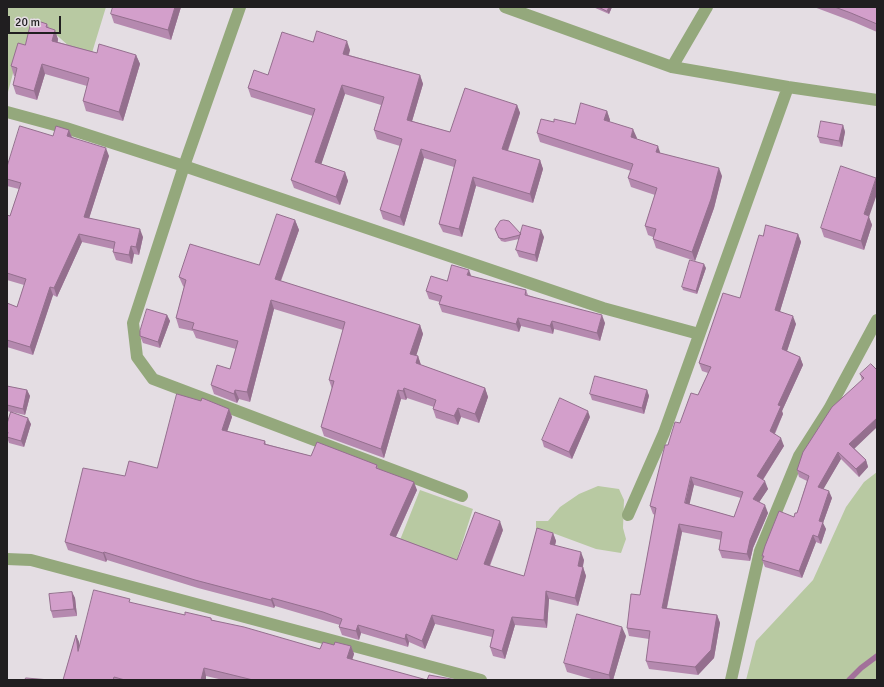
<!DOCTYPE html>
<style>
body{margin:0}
#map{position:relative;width:884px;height:687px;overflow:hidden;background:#e4dde3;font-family:Signika,sans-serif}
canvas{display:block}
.frame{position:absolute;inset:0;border:8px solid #201e20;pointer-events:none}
.scale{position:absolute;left:8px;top:16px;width:53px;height:18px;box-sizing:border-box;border:2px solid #201e20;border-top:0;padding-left:5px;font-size:12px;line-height:14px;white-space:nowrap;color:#201e20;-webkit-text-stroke:3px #e4dde3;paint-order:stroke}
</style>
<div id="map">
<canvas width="884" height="687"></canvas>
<div class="frame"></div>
<div class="scale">20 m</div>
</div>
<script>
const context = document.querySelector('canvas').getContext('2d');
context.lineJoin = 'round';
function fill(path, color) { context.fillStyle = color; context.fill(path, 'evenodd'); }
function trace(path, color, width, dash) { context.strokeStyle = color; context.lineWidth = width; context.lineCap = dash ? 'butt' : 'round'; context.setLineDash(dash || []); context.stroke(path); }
const green = new Path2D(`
 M7,7H106L91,56L70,47L52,31L27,53L19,51L8,92Z
 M877,472V680H746L756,641L813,580L846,507L864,482Z
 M598,486L619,489L624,500L623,528L626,539L621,553L596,549L542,529H536V521H548L560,507L579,494Z
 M420,490L473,509L456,562L398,545Z`);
const stream = new Path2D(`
 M849,680L861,668L877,656`);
const street = new Path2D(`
 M240,7L184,166L133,323L137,357L153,379L462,496
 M505,7L672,67L788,87L877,100
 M672,67L707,7
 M7,112L66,128L184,166L603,308L699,334
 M628,515L664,433L788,87
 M7,559L31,560L481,680
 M731,680L760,551L799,456L829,409L877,320`);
const wall = new Path2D(`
 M181,7L171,40L114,23L111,14Z
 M593,7H612L609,14Z
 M814,7H877V32L854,22Z
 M47,24L49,28L58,39V42L97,53L136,55L140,64L123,121L86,111L83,101L87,86L45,74L37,100L16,94L13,85L15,76H14L11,66L25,45Z
 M313,42L350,50L349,55L420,75L423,84L412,121L450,132L517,105L520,113L508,151L540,160L543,169L533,203L476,186L462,237L443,232L439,224L454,167L424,158L404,226L383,219L380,210L400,146L377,139L374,130L381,105L345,94L321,164L345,172L348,181L340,205L294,188L291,180L313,116L251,97L248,88L268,75Z
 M607,111L610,120L609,122L637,138L636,139L660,153L722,176L714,208L695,261L656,248L653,239V237L648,235L645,226L655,195L631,187L628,178L631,171L540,142L537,133L575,124Z
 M843,125L845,132L842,147L820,143L818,137Z
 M69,130L72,137L109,156L89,218L143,237L139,255L134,254L132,264L116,260L113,252V249L82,242L57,297L53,295L33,355L7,347V303L17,307L24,285L7,280V215L10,216L19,189L7,186V167L53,136Z
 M869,217L872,225L864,250L824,237L821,228Z
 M295,220L299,230L281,281L420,325L423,334L416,355L418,356L421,365L485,388L488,397L479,423L461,417L458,425L436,418L433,409L434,407L407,398L406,400L401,399L384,458L324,436L321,427L332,389L329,380L343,330L274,309L250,402L239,399L237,403L214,394L211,385L230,369L236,349L196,338L193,331L179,328L176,318L184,287L183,286L179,277L259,265Z
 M495,229L521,234L544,237L537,262L519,257L516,250L519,239L505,242L501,241Z
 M798,234L801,242L780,311L796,324L787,351L800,357L803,365L782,411L783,414L775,434L784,446L763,480L768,489L759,502L768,513L753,548L750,561L722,558L719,550L721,540L682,532L667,608L717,615L720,623L714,658L698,675L649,669L646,661L649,639L629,636L627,628L640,595L655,515L653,514L650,506L668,445L680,423L698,395L708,373L702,371L699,363L740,298L763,236ZM694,485L741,498L734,517L689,504Z
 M706,268L697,294L683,290L682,287Z
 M471,276L526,290L528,295L605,323L600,341L554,329L553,334L521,326L519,332L442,312L439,304L440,302L429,299L426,291L447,281Z
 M167,315L170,321L160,348L143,343L140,336Z
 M877,367V427L854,448L866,460L868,467L859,477L841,459L823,489L832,498L823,523L826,529L821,544L816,542L802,578L765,567L762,560L763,558L762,556L797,513L807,481L799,477L797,470L862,380L860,374L876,369Z
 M7,386L27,390L30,396L25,415L12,412L31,424L24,447L9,443L7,437V424L11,412L7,411Z
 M647,390L649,396L644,414L592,400L590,394Z
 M229,409L232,417L227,431L265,441L266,444L311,456L377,465L378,468L417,490L396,537L457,560L503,530L490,566L524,576L553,533L556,541L555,546L584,560L583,567L586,576L578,606L549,599L547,628L515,625L505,659L493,656L490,647L492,637L435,624L425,649L409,642L408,647L361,633L359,640L342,635L339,627L340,625L326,621L275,606L274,608L198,588L107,560L106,562L68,550L65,542L125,476L157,468Z
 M590,417L572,459L544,447L542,440Z
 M72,592L75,598L77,616L53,618L51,611Z
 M131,603L185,615L211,618L212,620L320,649L334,645L351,646L354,654L352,660L427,680H457H223L206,676V680H63L76,635L79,642V647Z
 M626,636L613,680H595L567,672L564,663Z`);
const shadedWall = new Path2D(`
 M175,7H181L171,40L168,30Z
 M609,7H612L609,14L607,11Z
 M55,30L58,39L55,50L52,41Z
 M347,41L350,50L346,62L343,54Z
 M136,55L140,64L123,121L119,112Z
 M42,64L45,74L37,100L34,91Z
 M420,75L423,84L410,128L407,120Z
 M342,85L345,94L319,171L315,162Z
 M517,105L520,113L505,158L502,149Z
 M607,111L610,120L607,129L604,120Z
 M843,125L845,132L842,147L839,141Z
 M633,129L637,138L634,146L631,137Z
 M69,130L72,138L67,136Z
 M658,146L661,155L656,152Z
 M106,148L109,156L87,225L84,217Z
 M421,149L424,158L404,226L400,217Z
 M540,160L543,169L533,203L530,194Z
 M719,168L722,176L714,208L695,261L692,252Z
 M345,172L348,181L340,205L336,197Z
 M473,177L476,186L462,237L459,229Z
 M876,178L877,181V194L869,217L872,225L864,250L861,241L864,214Z
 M295,220L299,230L278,288L275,279Z
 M140,229L143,237L139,255L136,247Z
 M541,230L544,237L537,262L535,255Z
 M79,234L82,242L57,297L54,288Z
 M798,234L801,242L778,318L775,310Z
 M131,246L134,254L132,264L129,255Z
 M704,264L706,268L697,294L696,291Z
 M469,270L472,278L467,275Z
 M50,287L53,295L33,355L30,347Z
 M271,300L274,309L250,402L247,392Z
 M167,315L170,321L160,348L158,342Z
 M602,315L605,323L600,341L597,333Z
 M793,316L796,324L785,357L782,349Z
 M518,318L521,326L519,332L516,324Z
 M552,321L554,329L553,334L550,326Z
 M420,325L423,334L414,363L410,354Z
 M418,356L421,365L416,363Z
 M800,357L803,365L782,411L783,414L772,439L770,431L778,405Z
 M404,388L407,398L406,400L403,391Z
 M485,388L488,397L479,423L475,414Z
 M27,390L30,396L25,415L23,409Z
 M235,390L239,399L237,403L234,394Z
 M398,390L401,399L384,458L381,449Z
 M647,390L649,396L644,414L642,408Z
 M458,408L461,417L458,425L454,416Z
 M229,409L232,417L225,438L222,430Z
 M588,411L590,417L572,459L569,452Z
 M28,418L31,424L24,447L21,441Z
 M877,418V427L852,451L849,444Z
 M781,438L784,446L760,484L757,476Z
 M838,452L841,459L820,495L818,487Z
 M866,460L868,467L859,477L856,469Z
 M691,477L694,485L688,511L685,503Z
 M765,481L768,489L756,507L753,499Z
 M414,482L417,490L393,543L390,535Z
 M829,491L832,498L823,523L826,529L821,544L818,537L819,521Z
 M765,505L768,513L753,548L750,561L747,554L750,540Z
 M500,521L503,530L487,572L484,564Z
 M679,524L682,532L665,616L662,608Z
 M553,533L556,541L553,552L550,544Z
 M813,535L816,542L802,578L799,571Z
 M104,552L107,560L106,562L103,553Z
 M581,552L584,560L581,574L578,566Z
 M583,567L586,576L578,606L575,598Z
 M546,591L549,599L547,628L544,620Z
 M72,592L75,598L77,616L74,609Z
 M272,598L275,606L274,608L271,600Z
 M432,615L435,624L425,649L422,641Z
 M717,615L720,623L714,658L698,675L695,667Z
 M512,617L515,625L505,659L502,651Z
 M358,625L361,633L359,640L356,631Z
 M622,627L626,636L613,680H610L609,675Z
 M406,634L409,642L408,647L405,639Z
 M76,635L79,642L81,659L78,651Z
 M351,646L354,654L350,666L347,658Z
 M204,668L206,676V680H201Z`);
const building = new Path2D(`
 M113,7H175L168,30L111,14Z
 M599,7H609L607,11Z
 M835,7H877V24L851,13Z
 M32,19L47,24L46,27L55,30L52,41L97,53L99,44L136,55L119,112L83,101L89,78L42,64L34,91L13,85L17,68L11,66L18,43L25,45Z
 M317,31L347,41L343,54L420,75L407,120L450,132L465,88L517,105L502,149L540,160L530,194L473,177L459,229L439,224L456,160L421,149L400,217L380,210L402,139L374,130L384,97L342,85L315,162L345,172L336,197L291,180L315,109L248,88L254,70L268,75L282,32L313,42Z
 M581,103L607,111L604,120L633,129L631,137L658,146L656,152L719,168L711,199L692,252L653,239L656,229L645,226L657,188L628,178L633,164L537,133L541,119L554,122V119L575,124Z
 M821,121L843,125L839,141L818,137Z
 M20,126L53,136L56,126L69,130L67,136L106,148L84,217L140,229L136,247L131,246L129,255L113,252L115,242L79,234L54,288L50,287L30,347L7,340V303L17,307L26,279L7,273V215L10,216L21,183L7,179V167Z
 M841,166L876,178L864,214L869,216L861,241L821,228Z
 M277,214L295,220L275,279L420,325L410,354L418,356L416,363L485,388L475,414L458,408L454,416L433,409L436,400L404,388L403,391L398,390L381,449L321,427L334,381L329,380L345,322L271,300L247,392L235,390L234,394L211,385L217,365L230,369L238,341L192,329L194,323L176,318L186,280L179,277L190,244L259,265Z
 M504,220L509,221L521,234L520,235L504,239L499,238L495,229L500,221Z
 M523,225L541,230L535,255L516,250Z
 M766,225L798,234L775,310L793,316L782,349L800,357L778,405L781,406L770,431L781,438L757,476L765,481L753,499L765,505L750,540L747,554L719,550L722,532L679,524L662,608L717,615L711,650L695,667L646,661L650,631L627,628L631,594L640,595L656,508L650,506L665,445H668L675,422L680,423L691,393L698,395L711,367L699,363L723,293L740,298L759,235L763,236ZM691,477L743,492L734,517L685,503Z
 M690,260L704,264L696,291L682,287Z
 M452,265L469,270L467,275L526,290L525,295L602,315L597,333L552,321L550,326L518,318L516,324L439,304L442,296L426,291L431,276L447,281Z
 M147,309L167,315L158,342L140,336V331Z
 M871,364L876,369L877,367V418L849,444L866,460L856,469L838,452L818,487L829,491L819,521L823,522L818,537L813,535L799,571L762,560L764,556H762L765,546L779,511L794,517L795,513H797L809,476L797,470L803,452L832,407L864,378L860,374Z
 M595,376L647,390L642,408L590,394Z
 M7,386L27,390L23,409L7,405Z
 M177,394L201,401L202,398L229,409L222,430L265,441L264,444L311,456L317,442L377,465L376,468L414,482L390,535L457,560L475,512L500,521L484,564L524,576L537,528L553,533L550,544L581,552L578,566L583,567L575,598L546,591L544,620L512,617L502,651L490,647L494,630L432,615L422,641L406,634L405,639L358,625L356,631L339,627L342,619L323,612L272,598L271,600L195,580L104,552L103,553L65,542L83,468L125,476L129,461L157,468Z
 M560,398L588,411L569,452L542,440Z
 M11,412L28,418L21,441L7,437L8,432L7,431V424Z
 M94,590L130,599L129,602L185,615V612L211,618V620L244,627L320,649L323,642L334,645L335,642L351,646L347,658L427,680L429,675L457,680H253L204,668L201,680H125L114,677L113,680H63L76,635L78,651Z
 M72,592L74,609L51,611L49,594Z
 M577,614L622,627L609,675L564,663Z
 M26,678L50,680H25Z`);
fill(green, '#b8c9a2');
trace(stream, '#a2709a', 5.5);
trace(street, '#94a87c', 12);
fill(wall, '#b589af');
fill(shadedWall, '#946f8e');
fill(building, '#d39fcb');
trace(building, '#946f8e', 1);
</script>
